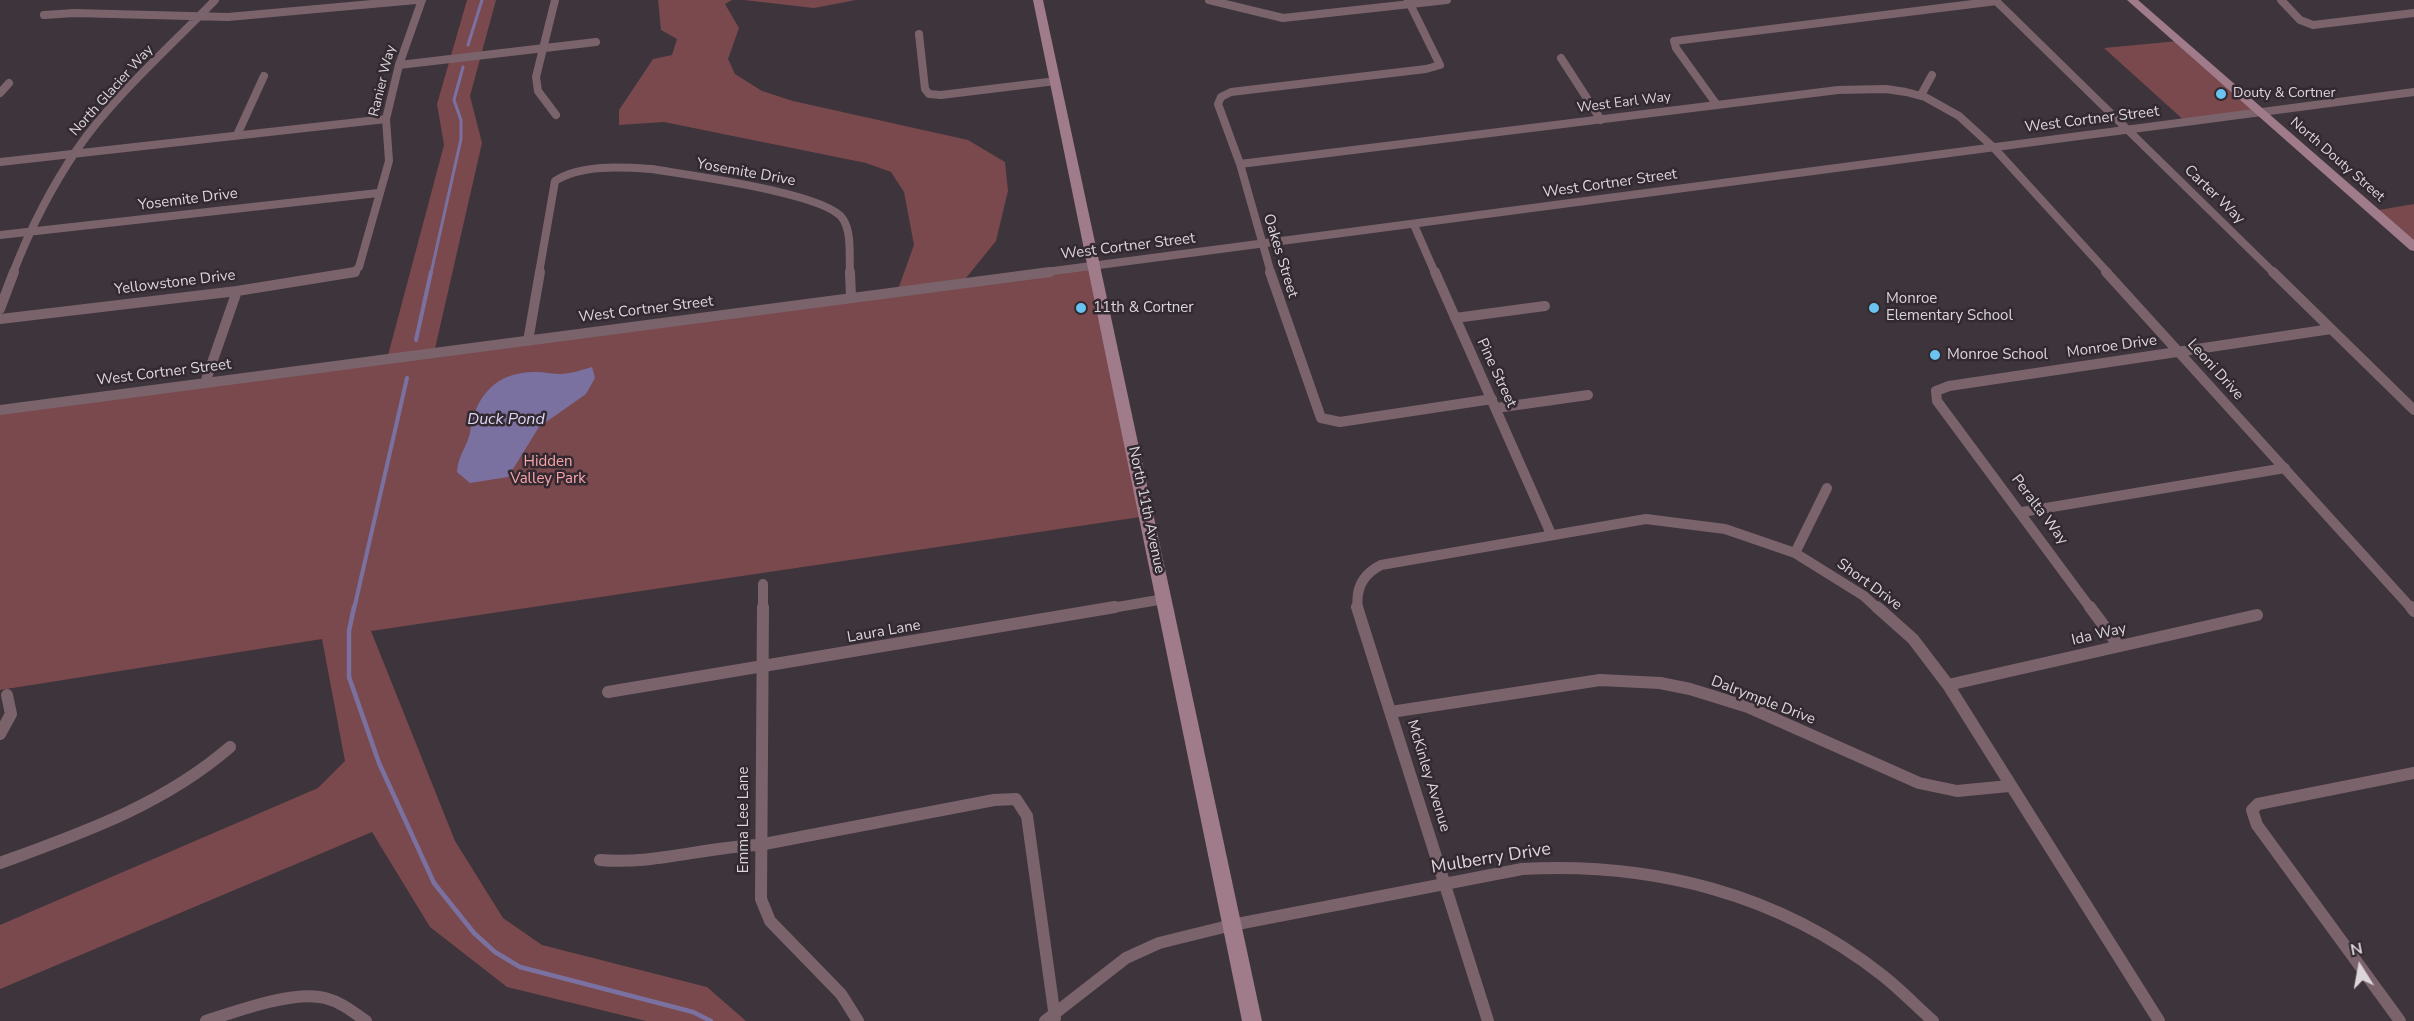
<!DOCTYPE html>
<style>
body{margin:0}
#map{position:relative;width:2414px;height:1021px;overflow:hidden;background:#3e343c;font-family:"Nunito Sans",sans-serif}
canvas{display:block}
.north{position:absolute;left:2330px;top:937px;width:60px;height:60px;-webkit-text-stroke:4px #332a31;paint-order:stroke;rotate:349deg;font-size:16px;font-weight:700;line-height:24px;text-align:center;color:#dcd6db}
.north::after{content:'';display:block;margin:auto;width:21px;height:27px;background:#dcd6db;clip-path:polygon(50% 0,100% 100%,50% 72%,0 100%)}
</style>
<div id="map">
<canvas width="2414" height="1021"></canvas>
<div class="north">N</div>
</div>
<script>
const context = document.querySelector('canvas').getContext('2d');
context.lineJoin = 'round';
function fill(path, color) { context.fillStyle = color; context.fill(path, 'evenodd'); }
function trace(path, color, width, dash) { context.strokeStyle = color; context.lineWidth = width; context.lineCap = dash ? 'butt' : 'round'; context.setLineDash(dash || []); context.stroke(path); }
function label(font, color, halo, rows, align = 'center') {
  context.font = font + ' "Nunito Sans",sans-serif'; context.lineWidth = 5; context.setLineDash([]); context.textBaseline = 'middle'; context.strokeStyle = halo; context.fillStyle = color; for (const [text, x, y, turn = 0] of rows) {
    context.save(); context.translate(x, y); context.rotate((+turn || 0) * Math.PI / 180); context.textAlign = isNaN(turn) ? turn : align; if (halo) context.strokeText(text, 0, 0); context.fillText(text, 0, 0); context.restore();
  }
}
const green = new Path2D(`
 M467,0H496L470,96L482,143L434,353L897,292L914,245L904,192L891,172L866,163L664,122L619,125V110L653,59L672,55L677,39L661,30L658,0H732L725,4L739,28L728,59L735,74L762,91L793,101L968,140L1005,162L1008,191L996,241L962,283L1096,266L1147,516L371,631L455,841L503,918L542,945L707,987L746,1021H646L507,987L430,927L372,832L0,989V925L318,788L345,761L322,639L0,690V410L387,359L444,145L437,104Z
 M744,0H856L814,8Z
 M2178,41L2260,113L2187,123L2104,48Z
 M2414,204V247L2373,211Z`);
const water = new Path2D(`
 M592,367L595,378L586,394L539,427L508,477L470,483L457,472C458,455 467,447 470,433C475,396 496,371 537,372C544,372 552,374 560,374C570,374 582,370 592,367Z`);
const streamFar2 = new Path2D(`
 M468,45L482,0
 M431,273L461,139V120L454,100L463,67`);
const streamFar1 = new Path2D(`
 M416,340L431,272
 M354,609L407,378`);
const stream = new Path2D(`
 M354,607L349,631V677L379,763L434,883L474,933L495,952L520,967L693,1012L711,1021`);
const streetFar2 = new Path2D(`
 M555,0L536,77L538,91L556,115
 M1209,0L1283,18L1447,0
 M1995,0L2274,273
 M2281,0L2300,20L2313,25L2414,13
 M44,15L74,13L228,17L416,0
 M919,34L925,89L929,94L941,95L1056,81
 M1561,58L1601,120
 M399,65L596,42
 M0,93L9,83
 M1921,95L1932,75
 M1717,105L1676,48L1674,41L1997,1
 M237,135L264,76
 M0,162L386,119
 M1240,164L1838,90L1886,89L1906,92L1925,97L1959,116L1994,148L2108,273
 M1414,225L1435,273
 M0,235L378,193
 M13,273C30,229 52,186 78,148C113,97 172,45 215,0
 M353,273L359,267L389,161L386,119L399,65L422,0
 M539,273L555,181C581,164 622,167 652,169C687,175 827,193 843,219C852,233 849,256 850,273
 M1038,273L2414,92
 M1271,273L1240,164L1218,104L1221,97L1231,92L1426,69L1440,65L1408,0`);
const streetFar1 = new Path2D(`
 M850,272L851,298
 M1270,272L1321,418L1340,422L1492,399
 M1435,272L1551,534
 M2106,272L2412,609
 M2273,272L2414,410
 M0,309L14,272
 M1455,318L1545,306
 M0,319L237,291L355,272
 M528,341L540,272
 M205,383L237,291
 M1496,408L1588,395
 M0,410L1050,272
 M2022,512L2285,468
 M1795,553L1827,488
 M763,609V584
 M1106,609L1164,599
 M1358,609C1355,588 1363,574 1381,565L1646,519L1725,529L1795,553L1864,596L1878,609
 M2091,609L1937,401L1936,391L1949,386L2331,329`);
const street = new Path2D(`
 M763,607L761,899L770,921L841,994L858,1021
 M1357,607L1488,1021
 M1877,607L1913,639L1948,685L2159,1021
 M2090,607L2119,646
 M2411,607L2414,611
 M1948,685L2257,615
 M608,692L1115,607
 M1391,712L1600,680L1660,683L1690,689L1748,707L1919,783L1957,791L2009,786
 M0,734L11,714L7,695
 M600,860C653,865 705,847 759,845L994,800L1016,799L1027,816L1055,1018
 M0,863C82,833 163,805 230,747
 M206,1021C237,1011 294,990 325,998C341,1002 353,1012 366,1021
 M1045,1021L1126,958L1159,943L1232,925L1522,869C1652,862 1778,893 1882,975C1900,989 1916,1006 1933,1021
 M2400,1021L2257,825L2252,810L2258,804L2414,773`);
const secondary = new Path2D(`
 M1033,0H1043L1262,1021H1242Z
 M2127,0H2138L2414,240V251L2410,250Z`);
const markers = [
 [2221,94,6,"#6ac3f1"],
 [1081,308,6,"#6ac3f1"],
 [1874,308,6,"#6ac3f1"],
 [1935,355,6,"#6ac3f1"]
];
const farStreetnames = [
 ["Ranier Way",383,81,-76],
 ["North Glacier Way",112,91,-48],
 ["West Earl Way",1624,103,-7],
 ["North Douty Street",2337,160,41]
];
const farPoinames = [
 ["Douty & Cortner",2233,94]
];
const streetNames = [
 ["West Cortner Street",2092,120,-7],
 ["Yosemite Drive",746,173,10],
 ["West Cortner Street",1610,184,-8],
 ["Carter Way",2214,195,44],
 ["Yosemite Drive",188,200,-7],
 ["West Cortner Street",1128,247,-7],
 ["Oakes Street",1280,256,73],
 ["Yellowstone Drive",175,283,-7],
 ["West Cortner Street",646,310,-7],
 ["Monroe Drive",2112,347,-8],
 ["Leoni Drive",2215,370,48],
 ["West Cortner Street",164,373,-7],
 ["Pine Street",1496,373,65],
 ["North 11th Avenue",1146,510,78],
 ["Peralta Way",2039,510,53],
 ["Short Drive",1869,585,36],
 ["Laura Lane",884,632,-10],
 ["Ida Way",2099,635,-13],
 ["Dalrymple Drive",1763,701,21],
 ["McKinley Avenue",1428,776,73],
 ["Emma Lee Lane",744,820,-90]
];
const poiNames = [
 ["Monroe",1886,299],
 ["Elementary School",1886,316],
 ["11th & Cortner",1093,308],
 ["Monroe School",1947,355]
];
const parkNames = [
 ["Hidden",548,462],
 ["Valley Park",548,479]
];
const waterNames = [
 ["Duck Pond",506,420]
];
const nearStreetnames = [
 ["Mulberry Drive",1491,859,-9]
];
fill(green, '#79494d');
fill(water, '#7b71a1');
trace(streamFar2, '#7b71a1', 3);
trace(streamFar1, '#7b71a1', 4);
trace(stream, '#7b71a1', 4.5);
trace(streetFar2, '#7b636c', 8);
trace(streetFar1, '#7b636c', 10);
trace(street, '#7b636c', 12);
fill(secondary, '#a07b89');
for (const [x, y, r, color] of markers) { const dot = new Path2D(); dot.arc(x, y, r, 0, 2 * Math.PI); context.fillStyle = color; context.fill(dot); trace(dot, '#332a31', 2); }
label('14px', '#dcd6db', '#332a31', farStreetnames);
label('14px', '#dcd6db', '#332a31', farPoinames, 'left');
label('15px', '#dcd6db', '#332a31', streetNames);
label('15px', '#dcd6db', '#332a31', poiNames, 'left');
label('15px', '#fba4aa', '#332a31', parkNames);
label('italic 16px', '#dcd7f5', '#332a31', waterNames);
label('18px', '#dcd6db', '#332a31', nearStreetnames);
</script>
